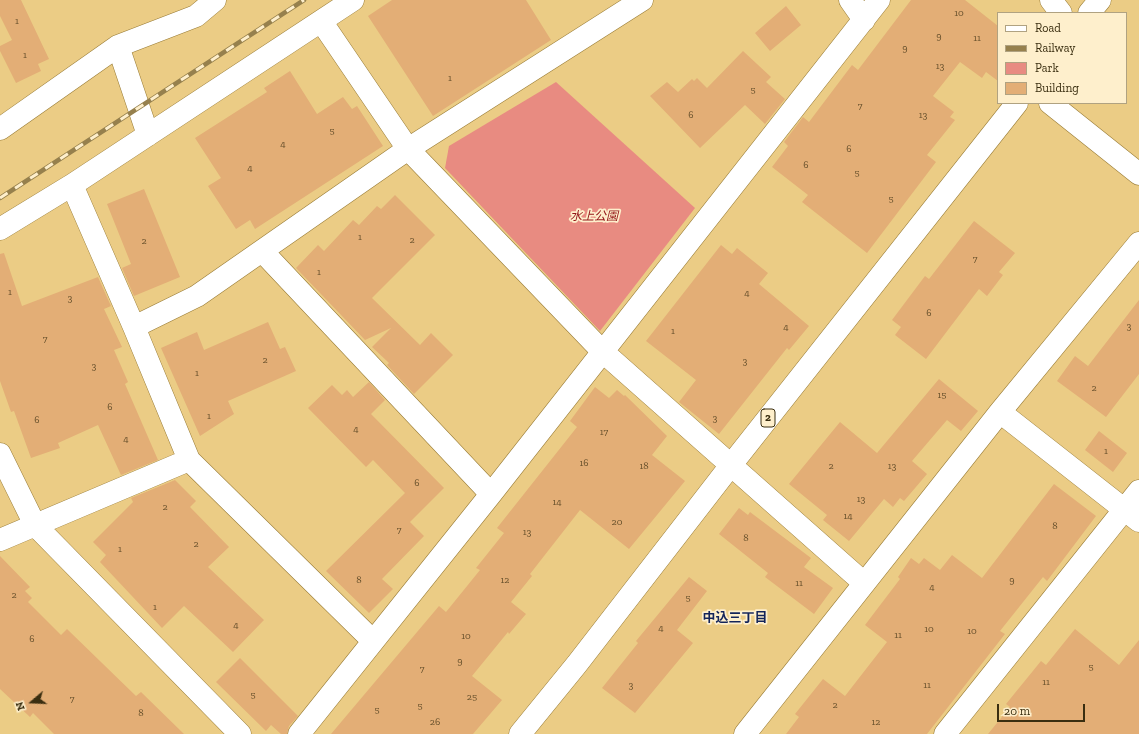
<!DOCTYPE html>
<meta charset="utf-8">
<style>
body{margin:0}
#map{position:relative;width:1139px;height:734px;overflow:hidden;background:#ebcc85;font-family:"Zilla Slab",serif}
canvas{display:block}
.legend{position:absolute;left:997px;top:12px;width:130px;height:92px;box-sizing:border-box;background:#feefcc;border:1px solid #b0a281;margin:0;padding:5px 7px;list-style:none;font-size:12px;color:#3a2e10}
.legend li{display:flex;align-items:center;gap:8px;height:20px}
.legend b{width:20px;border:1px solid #b0a281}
.north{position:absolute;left:12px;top:682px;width:40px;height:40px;-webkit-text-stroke:3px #feefcc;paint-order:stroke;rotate:251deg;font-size:11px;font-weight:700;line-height:16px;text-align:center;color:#3a2e10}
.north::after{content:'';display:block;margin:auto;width:14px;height:18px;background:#3a2e10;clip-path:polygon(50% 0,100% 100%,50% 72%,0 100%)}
.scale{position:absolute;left:997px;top:704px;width:88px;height:18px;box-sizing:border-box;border:2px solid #3a2e10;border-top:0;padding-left:5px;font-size:12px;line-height:14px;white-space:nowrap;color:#3a2e10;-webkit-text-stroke:3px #feefcc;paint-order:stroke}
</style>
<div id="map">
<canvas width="1139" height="734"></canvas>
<ul class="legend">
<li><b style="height:5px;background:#fff"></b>Road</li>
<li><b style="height:5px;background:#96804d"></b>Railway</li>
<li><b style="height:11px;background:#e88b81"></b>Park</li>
<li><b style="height:11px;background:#e3ae76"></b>Building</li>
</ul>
<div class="north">N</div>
<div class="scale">20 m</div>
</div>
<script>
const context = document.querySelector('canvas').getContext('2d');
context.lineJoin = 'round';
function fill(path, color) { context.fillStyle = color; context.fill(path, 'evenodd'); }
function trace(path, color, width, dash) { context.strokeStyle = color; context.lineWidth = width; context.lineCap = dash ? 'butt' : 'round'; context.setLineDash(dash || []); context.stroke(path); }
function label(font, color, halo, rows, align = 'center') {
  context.font = font + ' "Zilla Slab","Noto Sans JP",serif'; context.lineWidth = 3.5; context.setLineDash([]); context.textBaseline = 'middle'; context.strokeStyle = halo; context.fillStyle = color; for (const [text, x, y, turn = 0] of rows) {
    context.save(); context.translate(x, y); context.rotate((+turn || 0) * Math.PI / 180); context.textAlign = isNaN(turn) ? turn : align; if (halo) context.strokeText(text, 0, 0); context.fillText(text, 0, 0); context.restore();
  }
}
const green = new Path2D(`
 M556,82L695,208L600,331L445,168L449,146Z`);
const building = new Path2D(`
 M0,0H21L49,59L38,64L41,71L16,83L0,51V46L12,40L0,16Z
 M392,0H526L551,40L433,116L368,16Z
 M911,0H965L998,26V81L986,72L982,78L960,62L933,96L954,112L950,117L955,120L927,155L936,162L867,253L802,202L808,195L772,167L788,146L784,142L803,117L809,122L852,65L858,70Z
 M786,6L801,25L770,51L755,33Z
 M743,51L771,77L766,82L785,99L765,124L745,105L700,148L650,96L667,82L678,92L692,79L694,81L697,78L707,88Z
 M290,71L317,114L343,97L352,109L357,106L383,146L255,229L250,220L236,229L208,186L221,178L195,138L267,92L264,88Z
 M144,189L180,277L134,296L122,268L131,264L107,204Z
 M395,195L435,235L372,298L420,345L431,333L453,355L414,394L387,365L389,363L372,347L391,328L365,340L296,268L318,245L324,251L353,220L359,225L377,206L381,209Z
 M974,221L1015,253L999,272L1003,275L987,296L979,289L926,359L895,335L901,327L892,320L925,276L929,279Z
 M721,245L732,254L737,248L768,273L759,284L809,326L789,350L787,348L719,434L679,402L696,380L646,341Z
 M4,253L22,306L98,277L111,306L104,309L122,347L114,350L128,382L125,384L158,460L121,475L98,425L58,443L60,448L31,458L14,411L11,412L0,381V254Z
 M1139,300V374L1106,417L1057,381L1075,356L1088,366Z
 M268,322L280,349L285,347L296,371L228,401L234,414L200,436L161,348L197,332L204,350Z
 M939,379L978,411L961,431L947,420L912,461L927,474L904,501L900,498L893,507L884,499L849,541L823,520L827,515L789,484L840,422L877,453Z
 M369,382L385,400L371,414L444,488L410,522L424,536L382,579L393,589L369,613L326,571L405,493L373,460L366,467L308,408L332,385L342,395L347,390L353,397Z
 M595,387L609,398L617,390L624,396L625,395L667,436L652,455L685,481L629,549L580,510L530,574L532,576L511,602L526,614L509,634L508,632L472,676L502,700L473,734H331L439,606L446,612L480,570L476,568L504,533L497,528L577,427L570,421Z
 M1099,431L1127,453L1113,472L1085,450Z
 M175,480L196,501L190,507L229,547L208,567L264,620L233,652L184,606L162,628L100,562L106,555L93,542L133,502L131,498Z
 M1054,484L1096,516L1047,581L1043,577L1000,631L1005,634L927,734H786L799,717L795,714L823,679L845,696L887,642L865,625L900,579L898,577L911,558L919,564L924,558L940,570L952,555L982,578Z
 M739,508L748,515L750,512L811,558L804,567L833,588L814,614L765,577L768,573L719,534Z
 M0,556L30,587L25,591L32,598L28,602L61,635L67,629L136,696L141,692L184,734H54L33,713L30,717L0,689Z
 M689,577L707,591L677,630L693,643L635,713L602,688L638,643L636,641Z
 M1075,629L1119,665L1139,640V734H988L1010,707L1006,704L1041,661L1046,665Z
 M240,658L298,716L289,726L287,734H281L271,725L266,731L216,682Z`);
const street = new Path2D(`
 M353,0L72,185L134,327L189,460L373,641
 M850,0L864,20
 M1051,0L1061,13
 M321,21L408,149L602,351L864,583
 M118,46L148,135
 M1050,103L1139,174
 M0,129L118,46L196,16L215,0
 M0,229L72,185
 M263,252L491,494
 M134,327L197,296L408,149L642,0
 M1000,412L1139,521
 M0,454L35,525L240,734
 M0,540L189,460
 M299,734L491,494L879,0
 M745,734L1000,412L1139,243
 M945,734L1139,491`);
const primary = new Path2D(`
 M1089,13L1100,0
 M520,734L577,664L731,465L1017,103`);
const rail = new Path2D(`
 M0,198L304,0`);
const numberNames = [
 ["10",959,13],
 ["1",17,21],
 ["9",939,36],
 ["11",977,38],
 ["9",905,48],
 ["1",25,55],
 ["13",940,66],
 ["1",450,78],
 ["5",753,90],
 ["7",860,106],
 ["6",691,115],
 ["13",923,115],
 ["5",332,131],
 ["4",283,144],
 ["6",849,149],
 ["6",806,165],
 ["4",250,168],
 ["5",857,173],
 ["5",891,199],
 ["1",360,237],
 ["2",412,240],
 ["2",144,241],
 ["7",975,259],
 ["1",319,272],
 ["1",10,292],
 ["4",747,293],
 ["3",70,298],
 ["6",929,313],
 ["3",1129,326],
 ["4",786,327],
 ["1",673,331],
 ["7",45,339],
 ["2",265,360],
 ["3",745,361],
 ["3",94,366],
 ["1",197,373],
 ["2",1094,388],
 ["15",942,395],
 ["6",110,407],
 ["1",209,416],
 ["3",715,418],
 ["6",37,420],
 ["4",356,429],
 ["17",604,432],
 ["4",126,439],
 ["1",1106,451],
 ["16",584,463],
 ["18",644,466],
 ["2",831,466],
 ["13",892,466],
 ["6",417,483],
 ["13",861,499],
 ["14",557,502],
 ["2",165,507],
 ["14",848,516],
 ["20",617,522],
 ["8",1055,526],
 ["7",399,530],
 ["13",527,532],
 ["8",746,538],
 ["2",196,544],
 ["1",120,549],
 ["8",359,580],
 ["12",505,580],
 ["9",1012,580],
 ["11",799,583],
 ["4",932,587],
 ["2",14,595],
 ["5",688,598],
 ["1",155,607],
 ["4",236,625],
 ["4",661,628],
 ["10",929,629],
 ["10",972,631],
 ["11",898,635],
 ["10",466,636],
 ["6",32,639],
 ["9",460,661],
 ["5",1091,667],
 ["7",422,669],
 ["11",1046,682],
 ["3",631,685],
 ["11",927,685],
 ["5",253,695],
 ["25",472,697],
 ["7",72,699],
 ["2",835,705],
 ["5",420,706],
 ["5",377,710],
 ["8",141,713],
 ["26",435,722],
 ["12",876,722]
];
const shields = [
 [768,418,14]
];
const shieldNames = [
 ["2",768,418]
];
const parkNames = [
 ["水上公園",594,217]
];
const neighbourhoodNames = [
 ["中込三丁目",735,618]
];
fill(green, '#e88b81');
fill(building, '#e3ae76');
trace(street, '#987b35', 23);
trace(primary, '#987b35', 23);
trace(street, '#fff', 22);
trace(primary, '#fff', 22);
trace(rail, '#96804d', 4.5);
trace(rail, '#feefcc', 3, [9]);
label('10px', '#644e2a', null, numberNames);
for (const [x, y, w] of shields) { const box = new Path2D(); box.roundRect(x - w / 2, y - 9, w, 18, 3); context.fillStyle = '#feefcc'; context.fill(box); trace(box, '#3a2e10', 1); }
label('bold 11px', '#3a2e10', null, shieldNames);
label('italic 12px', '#931417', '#feefcc', parkNames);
label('bold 13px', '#13245a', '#feefcc', neighbourhoodNames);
</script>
